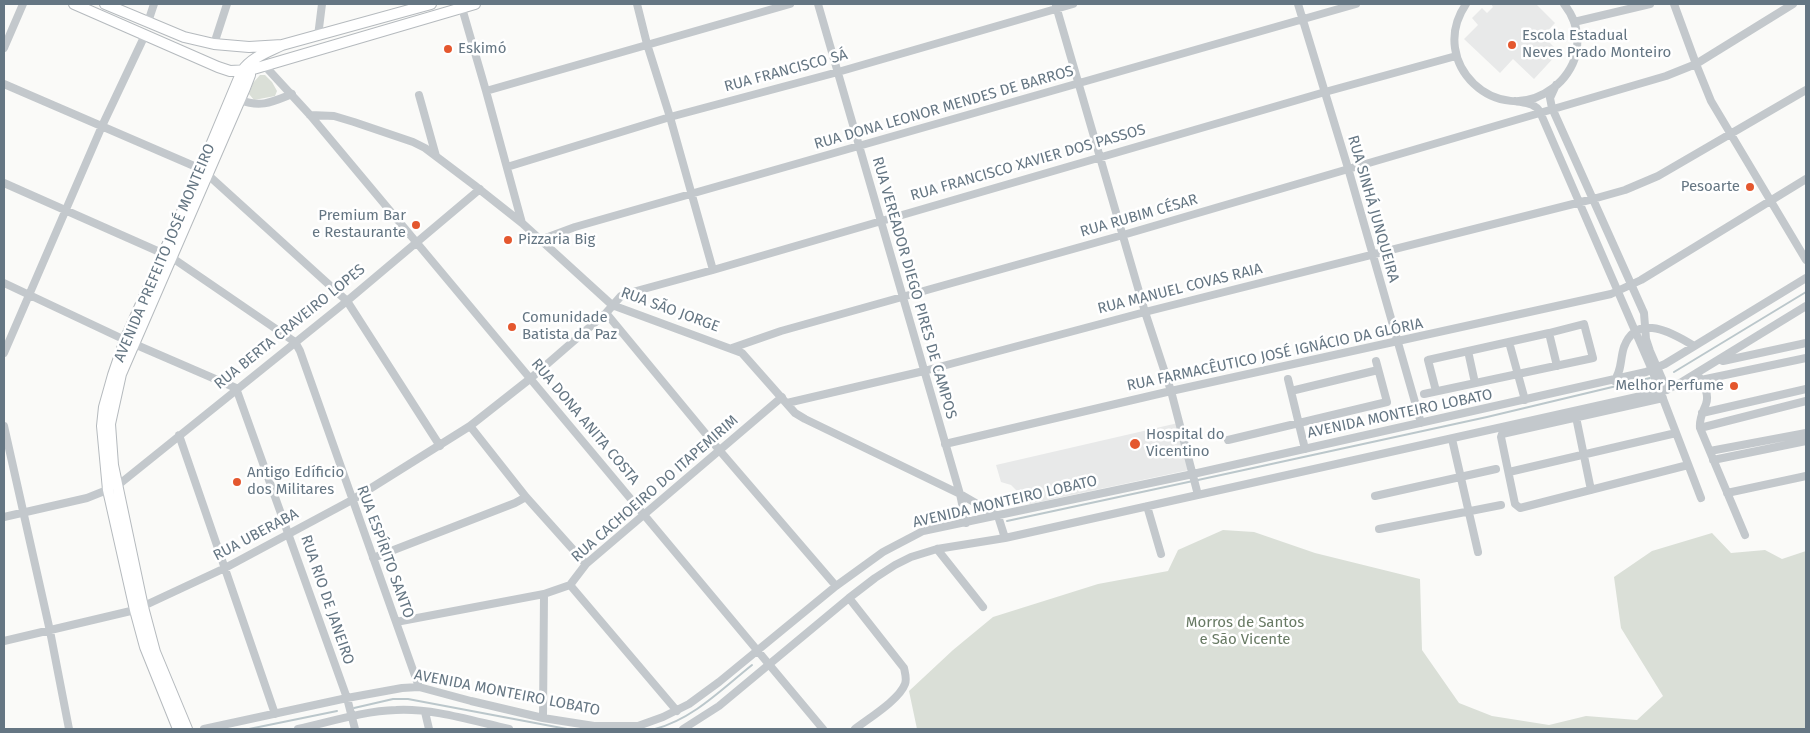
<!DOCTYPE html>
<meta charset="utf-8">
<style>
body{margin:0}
#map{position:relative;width:1810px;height:733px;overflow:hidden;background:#fafaf8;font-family:"Fira Sans",sans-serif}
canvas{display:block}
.frame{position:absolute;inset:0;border:5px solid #657683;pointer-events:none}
</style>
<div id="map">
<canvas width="1810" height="733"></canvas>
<div class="frame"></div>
</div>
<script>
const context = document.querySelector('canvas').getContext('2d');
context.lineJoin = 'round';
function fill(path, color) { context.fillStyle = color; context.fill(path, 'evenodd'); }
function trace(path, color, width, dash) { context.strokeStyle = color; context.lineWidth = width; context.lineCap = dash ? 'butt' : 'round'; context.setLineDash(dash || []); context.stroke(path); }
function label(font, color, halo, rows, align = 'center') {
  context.font = font + ' "Fira Sans",sans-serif'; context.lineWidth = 5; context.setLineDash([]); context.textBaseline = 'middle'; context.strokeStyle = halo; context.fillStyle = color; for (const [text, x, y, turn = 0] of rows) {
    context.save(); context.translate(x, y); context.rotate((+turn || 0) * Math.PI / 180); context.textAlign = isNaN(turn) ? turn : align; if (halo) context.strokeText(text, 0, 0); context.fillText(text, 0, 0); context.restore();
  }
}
const built = new Path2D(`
 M1491,4H1536L1555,23L1543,36L1559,52L1534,79L1513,59L1500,73L1464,39L1478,25L1472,18L1482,8L1487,13L1493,7Z
 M1178,423L1189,470L1030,504L1011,485L1001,482L996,465Z`);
const green = new Path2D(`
 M260,75H265L272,82L277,91L275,96L254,100L249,94L253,83Z
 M1223,530L1254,532L1315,553L1420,579L1422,650L1459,703L1492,716L1549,725L1586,716L1637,720L1663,696L1621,628L1614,577L1652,551L1712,533L1731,553L1765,550L1782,559L1806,551V729H917L909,691L953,650L993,617L1098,584L1168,571L1178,550Z`);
const stream = new Path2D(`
 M1674,372L1806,292
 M1198,480L1487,417L1650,378
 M1007,521L1193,481
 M354,708L393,699H408L567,729
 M249,729L337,711
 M655,729C693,719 722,689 752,665`);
const minor = new Path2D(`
 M637,4L647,44L670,117L713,270
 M818,4L960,494L966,523
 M1298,4L1348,168L1421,423
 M1466,4C1426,63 1498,130 1553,88C1564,80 1573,67 1576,54C1580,35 1575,18 1564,4
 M1674,4L1696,64L1711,101L1806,260
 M1056,6L1145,312L1171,391L1198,495
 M462,8L486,91L522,223
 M148,22L154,4
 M1574,22L1650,4
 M318,36L322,4
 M214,44L227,4
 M4,48L23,4
 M265,66L310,115L823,729
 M4,84L201,169L207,174L347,301L440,446
 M1556,85L1550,98L1552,108L1644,313L1646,339L1650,351L1667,390
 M486,91L790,4
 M419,95L436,156
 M240,100C261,108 272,102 292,94
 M1515,101C1525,103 1535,103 1540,112L1652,370L1701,498
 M310,115L334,116L354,122L413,142L425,148L474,185L522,223L612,305L742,353L795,413L805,419L960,494L998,516L1005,538
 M507,167L670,117L838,72L1073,4
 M4,183L171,257L295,342L300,351L419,687
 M540,240L575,227L1356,4
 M4,283L125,340L236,388L347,698L355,729
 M606,313L720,451L836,586
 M1509,342L1525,400
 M732,348L781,331L1123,235L1666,76L1696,64L1793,4
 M1468,351L1475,383
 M4,353L102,126L145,35
 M1723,361L1806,343
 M1697,373C1702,382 1710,393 1706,404C1703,412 1699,418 1700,428L1745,535
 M1288,379L1305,449
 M1701,380L1806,358
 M1614,381C1622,371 1620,359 1624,347C1637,312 1673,333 1694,346
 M1291,391L1378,370
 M1436,391L1428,360L1549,333L1557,366
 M1424,394L1593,358L1584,324L1549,333
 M1663,398L1502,434L1501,437L1515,504L1520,508L1688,465
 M787,403L924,371L1145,312L1593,199L1625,190L1658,176L1806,90
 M1702,413L1806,389
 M1576,417L1591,490
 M4,426L50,631L69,729
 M470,426L526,497L586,564
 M1700,428L1806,401
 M179,435L275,714
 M1452,439L1478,552
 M1228,440L1387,402L1376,361
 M945,444L1171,391L1611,294L1641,280L1806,179
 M1710,451L1806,433
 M1713,460L1806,441
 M1509,472L1676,433
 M1727,493L1806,476
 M1375,496L1496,469
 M1147,506L1161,554
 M4,517L87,498L117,486L347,301L480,189
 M1379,529L1501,505
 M937,549L983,607
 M373,558L515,503L526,497
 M570,585L677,711
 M849,598L904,668C905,673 907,679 905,684C899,700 869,718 855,729
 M396,622L544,594L570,585L586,564L782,397
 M4,641L135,610L225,568L352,500L470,426L531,378L606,313L621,296L629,293L713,270L1325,92L1456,56
 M425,712L429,729
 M543,718L544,594
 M204,729L347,698L402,688L419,687L471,701L543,718L594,726H638L663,717L689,704L719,682L836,586L883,552L923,531L1193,474L1646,372L1665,364L1806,278
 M298,729C330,722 363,711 396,710C433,708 473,721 509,729
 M683,729L719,706L849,598L875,578L895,565L911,557L937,549L1005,538L1659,392L1677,385L1806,306`);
const major = new Path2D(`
 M74,4L218,67L230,71L250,70L475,4
 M105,4L184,37L214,44L249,47L282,45L431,4
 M178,729L145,647L135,610L108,490L102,426L104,407L113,375L125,340L201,169L242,71C252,57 268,52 282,45
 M187,729L155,652L143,607L113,465L110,424L121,374L245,88L250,75V70`);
const markers = [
 [1512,45,5,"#e4572e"],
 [448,49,5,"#e4572e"],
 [1750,187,5,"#e4572e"],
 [416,225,5,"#e4572e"],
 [508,240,5,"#e4572e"],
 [512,327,5,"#e4572e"],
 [1734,386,5,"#e4572e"],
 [1135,444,6,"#e4572e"],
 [237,482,5,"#e4572e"]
];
const poiNames = [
 ["Escola Estadual",1522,36],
 ["Neves Prado Monteiro",1522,53],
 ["Eskimó",458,49],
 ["Pesoarte",1740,187,"right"],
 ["Premium Bar",406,216,"right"],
 ["e Restaurante",406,233,"right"],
 ["Pizzaria Big",518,240],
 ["Comunidade",522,318],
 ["Batista da Paz",522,335],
 ["Melhor Perfume",1724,386,"right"],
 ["Hospital do",1146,435],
 ["Vicentino",1146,452],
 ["Antigo Edíficio",247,473],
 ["dos Militares",247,490]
];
const streetNames = [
 ["RUA FRANCISCO SÁ",786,71,-15],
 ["RUA DONA LEONOR MENDES DE BARROS",944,108,-16],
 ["RUA FRANCISCO XAVIER DOS PASSOS",1028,163,-16],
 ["RUA SINHÁ JUNQUEIRA",1373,209,74],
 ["RUA RUBIM CÉSAR",1139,216,-16],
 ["AVENIDA PREFEITO JOSÉ MONTEIRO",165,253,-67],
 ["RUA VEREADOR DIEGO PIRES DE CAMPOS",914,288,74],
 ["RUA MANUEL COVAS RAIA",1180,289,-14],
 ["RUA SÃO JORGE",670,310,20],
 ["RUA BERTA CRAVEIRO LOPES",290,327,-39],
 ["RUA FARMACÊUTICO JOSÉ IGNÁCIO DA GLÓRIA",1275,355,-12],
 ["AVENIDA MONTEIRO LOBATO",1400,414,-12],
 ["RUA DONA ANITA COSTA",585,422,50],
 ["RUA CACHOEIRO DO ITAPEMIRIM",655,489,-41],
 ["AVENIDA MONTEIRO LOBATO",1005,502,-13],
 ["RUA UBERABA",256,535,-28],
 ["RUA ESPÍRITO SANTO",385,552,70],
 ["RUA RIO DE JANEIRO",327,600,71],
 ["AVENIDA MONTEIRO LOBATO",507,693,11]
];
const parkNames = [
 ["Morros de Santos",1245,623],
 ["e São Vicente",1245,640]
];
fill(built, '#e8e9e9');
fill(green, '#dadfd7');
trace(stream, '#bbc7cb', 2);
trace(major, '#b5babe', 12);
trace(minor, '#c3c8cc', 8);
trace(major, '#fff', 10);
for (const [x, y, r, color] of markers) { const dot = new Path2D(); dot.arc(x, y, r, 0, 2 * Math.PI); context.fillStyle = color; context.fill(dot); trace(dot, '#fff', 2); }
label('15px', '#657683', '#fff', poiNames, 'left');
label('15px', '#657683', '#fff', streetNames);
label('15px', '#687a64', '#fff', parkNames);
</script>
